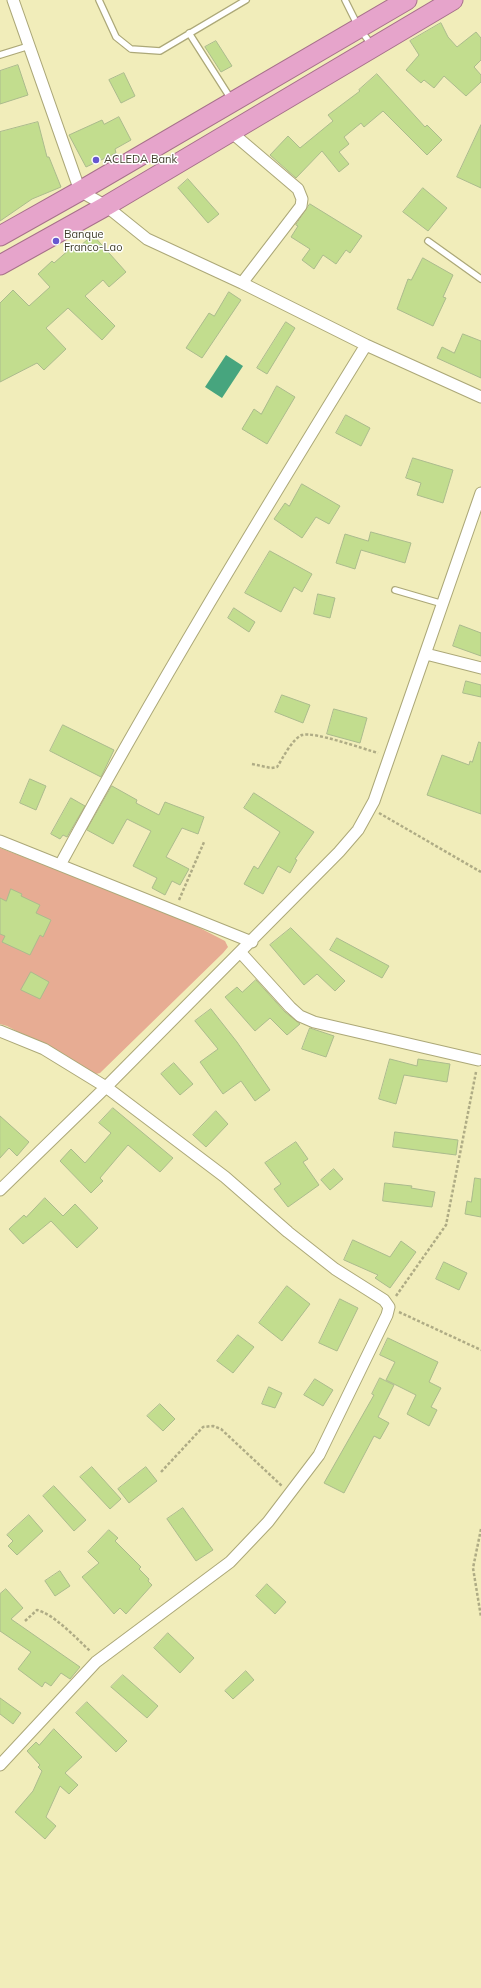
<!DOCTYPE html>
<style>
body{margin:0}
canvas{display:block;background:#f1edba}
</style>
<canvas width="481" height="1988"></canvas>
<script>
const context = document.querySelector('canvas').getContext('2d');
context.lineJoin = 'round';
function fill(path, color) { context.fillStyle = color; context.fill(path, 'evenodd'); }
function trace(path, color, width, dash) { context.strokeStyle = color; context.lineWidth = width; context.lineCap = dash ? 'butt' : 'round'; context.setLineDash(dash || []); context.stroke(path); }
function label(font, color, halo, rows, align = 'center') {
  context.font = font + ' Mulish,sans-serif'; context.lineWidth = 3; context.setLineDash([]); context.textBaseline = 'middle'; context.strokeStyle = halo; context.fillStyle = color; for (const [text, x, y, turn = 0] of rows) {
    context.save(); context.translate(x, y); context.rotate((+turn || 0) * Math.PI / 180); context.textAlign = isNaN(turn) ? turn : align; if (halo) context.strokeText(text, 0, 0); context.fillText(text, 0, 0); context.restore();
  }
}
const green = new Path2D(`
 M0,848L171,913L225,941L228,947L223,953L100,1073L96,1074L7,1026L0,1024Z`);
const water = new Path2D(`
 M226,355L243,366L222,398L205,387Z`);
const building = new Path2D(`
 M441,23L448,37L457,47L476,32L481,38V60L474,67L481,75V82L466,96L444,76L434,88L424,80L421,83L406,70L419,55L410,41Z
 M216,41L232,66L221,72L205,47Z
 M18,65L28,95L0,104V71Z
 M124,73L135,96L121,103L109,80Z
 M377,74L425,127L427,125L442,140L427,155L383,111L364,127L361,123L344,137L349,144L339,152L349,164L339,172L322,151L296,178L270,155L288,136L300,148L333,121L328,115L360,91L359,90Z
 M119,117L131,140L115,149L116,153L86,167L69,135L102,120L104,124Z
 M38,122L47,157H49L61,187L32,199L0,221V132Z
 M481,125V188L457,177Z
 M188,179L219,214L208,223L178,188Z
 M423,188L447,208L428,231L403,212Z
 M310,204L362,236L350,253L346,250L336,264L323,255L314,269L302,260L310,249L291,237L298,226L296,225Z
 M93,235L126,272L109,287L103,280L85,296L115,326L102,340L68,308L46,328L66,349L44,370L37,363L0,382V303L13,290L29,306L50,287L38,274L52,261L54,263L71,248L74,251Z
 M423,258L453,275L443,297L446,298L433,326L397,309L408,279L411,280Z
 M229,292L241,300L202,358L186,348L209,313L214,316Z
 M286,322L295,328L267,374L257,368Z
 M463,334L481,341V378L437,358L442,347L454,353Z
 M277,386L295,397L267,444L242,429L254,409L261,414Z
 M346,415L370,428L361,446L336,433Z
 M413,458L453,470L443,503L417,495L421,483L406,478Z
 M302,484L340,506L329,524L316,517L302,538L274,519L285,503L289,506Z
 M371,532L411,543L405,563L361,550L355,569L336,563L345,534L368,541Z
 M270,551L312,574L302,592L294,587L281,612L245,593Z
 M318,594L335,598L330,618L314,614Z
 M234,608L255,622L249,632L228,618Z
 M460,625L481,633V656L453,646Z
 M466,681L481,685V697L463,693Z
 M282,695L310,705L303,723L275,712Z
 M334,709L367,718L360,743L327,734Z
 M63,725L114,750L101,777L50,751Z
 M479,742L481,743V814L427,795L442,755L469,765L470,761L472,762Z
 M30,779L46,786L36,810L20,803Z
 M112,786L137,800L136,803L159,815L165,802L204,817L198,834L182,828L166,857L189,869L180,885L172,881L165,895L152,888L157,878L133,866L151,831L127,819L113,844L87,830Z
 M254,793L314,832L295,859L297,860L290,873L278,866L263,894L244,884L254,866L258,869L280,832L244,808Z
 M71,798L85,806L67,837L63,835L60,839L51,834Z
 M11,889L22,894L21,896L40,905L36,913L51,920L43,937L40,935L30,955L2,942L5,936L0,934V898L6,901Z
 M291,928L345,981L335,991L317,974L304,985L270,945Z
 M337,938L389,966L382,978L330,950Z
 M31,972L49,982L40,999L21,990Z
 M256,980L285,1012L300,1024L287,1035L270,1018L255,1031L225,997L237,987L242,992Z
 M211,1009L237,1042L270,1090L255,1101L241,1081L223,1094L200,1062L218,1049L195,1021Z
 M310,1028L334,1036L326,1057L302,1049Z
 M390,1059L417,1066L418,1059L450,1064L447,1082L404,1075L396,1104L379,1099Z
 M174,1063L193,1084L180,1095L161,1074Z
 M113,1108L173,1158L160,1172L128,1145L100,1178L103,1181L91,1193L60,1161L71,1149L85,1163L111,1133L99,1123Z
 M216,1111L228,1124L206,1147L193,1135Z
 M0,1116L29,1142L17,1156L9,1148L0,1158Z
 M395,1132L458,1140L456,1155L393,1147Z
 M296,1142L308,1159L303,1162L319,1185L288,1207L274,1189L281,1184L265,1163Z
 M334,1169L343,1179L330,1190L321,1180Z
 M475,1178L481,1179V1217L465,1214L467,1201L471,1202Z
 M385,1183L412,1186L411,1188L435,1192L432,1207L383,1201Z
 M45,1198L63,1216L75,1204L98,1228L77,1248L51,1221L23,1244L9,1229L24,1215L26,1217Z
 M353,1240L390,1257L401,1241L416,1252L390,1288L375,1278L378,1275L344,1260Z
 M444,1262L467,1273L459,1290L436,1279Z
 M287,1286L310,1304L282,1341L259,1323Z
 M340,1299L358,1308L337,1351L319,1343Z
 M238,1335L254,1347L233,1373L217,1361Z
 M388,1338L438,1362L429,1382L441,1388L431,1407L437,1410L429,1426L407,1414L416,1395L386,1380L395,1362L380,1355Z
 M380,1378L394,1385L378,1417L389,1423L380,1439L374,1436L344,1493L324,1483L374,1395L372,1394Z
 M315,1379L333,1390L323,1406L304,1395Z
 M269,1387L282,1393L275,1408L262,1404Z
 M160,1404L175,1419L163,1431L147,1416Z
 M92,1467L121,1499L110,1509L80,1477Z
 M146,1467L157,1481L129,1503L118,1489Z
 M54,1486L86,1520L74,1531L43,1496Z
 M183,1508L213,1550L196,1561L167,1519Z
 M29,1515L43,1531L17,1555L8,1546L13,1541L7,1535Z
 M109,1530L118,1538L115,1541L141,1567L139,1569L149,1579L148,1581L152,1585L126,1614L120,1608L114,1614L82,1577L99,1563L88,1552Z
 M60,1571L70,1586L55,1596L45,1581Z
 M267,1584L286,1602L275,1614L256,1596Z
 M6,1589L23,1608L11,1619L80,1667L70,1679L61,1673L51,1686L45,1682L42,1687L18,1669L31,1652L0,1631V1594Z
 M168,1633L194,1658L180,1673L154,1648Z
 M246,1671L254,1680L233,1699L225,1691Z
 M123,1675L158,1706L147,1718L111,1687Z
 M0,1698L21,1713L13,1724L0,1714Z
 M87,1702L127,1741L116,1752L76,1713Z
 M54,1729L82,1757L65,1773L78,1785L69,1794L60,1786L46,1817L56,1826L45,1839L15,1812L33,1791L42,1771L38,1767L40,1765L27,1751L36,1742L39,1745Z`);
const path = new Path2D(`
 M252,764L271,768L277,767C283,758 292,739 302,735C313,731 364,749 378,753
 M379,813L481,872
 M179,900L204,842
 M396,1296L446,1225L476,1072
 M399,1312L481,1350
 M161,1472L203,1427L213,1426L221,1429L282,1486
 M481,1529L473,1568L481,1617
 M25,1621L37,1610C54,1614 77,1639 90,1651`);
const service = new Path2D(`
 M99,0L116,37L131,49L160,51L246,0
 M345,0L359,28L371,44
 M189,33L231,99
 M0,55L29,46
 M428,241L481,279
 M395,590L443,604`);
const minor = new Path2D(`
 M13,0L80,191L106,206L147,239L242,283L366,345L481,397
 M231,132L298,189L302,199L301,206L242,283
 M426,654L481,668
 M0,841L252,942
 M60,865C156,688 260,517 366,345
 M241,953L290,1007L300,1016L314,1022L478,1060
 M0,1031L44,1049L106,1087L225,1177L288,1232L335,1269L384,1300L389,1307L387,1315L319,1455L268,1522L230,1562L96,1662L0,1765
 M0,1190L106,1087L339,852L358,830L374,801L481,493`);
const trunk = new Path2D(`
 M0,236L80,191L407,0
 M0,265L106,206L453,0`);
const markers = [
 [96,160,4,"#6657d0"],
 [56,241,4,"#6657d0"]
];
const poiNames = [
 ["ACLEDA Bank",104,160],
 ["Banque",64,235],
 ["Franco-Lao",64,248]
];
fill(green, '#e7ac93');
fill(water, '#47a57e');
fill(building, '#c2dd8e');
trace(building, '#abbb8d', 1);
trace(service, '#aca878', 8);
trace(minor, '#aca878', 13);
trace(trunk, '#a7718a', 21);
trace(path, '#afac85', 2.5, [3, 2]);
trace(service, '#fff', 5.5);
trace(minor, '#fff', 11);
trace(trunk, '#e6a4cb', 19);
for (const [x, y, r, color] of markers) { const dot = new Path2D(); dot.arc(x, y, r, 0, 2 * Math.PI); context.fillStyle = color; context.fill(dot); trace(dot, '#fff', 1.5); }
label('11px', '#403e2a', '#fff', poiNames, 'left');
</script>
